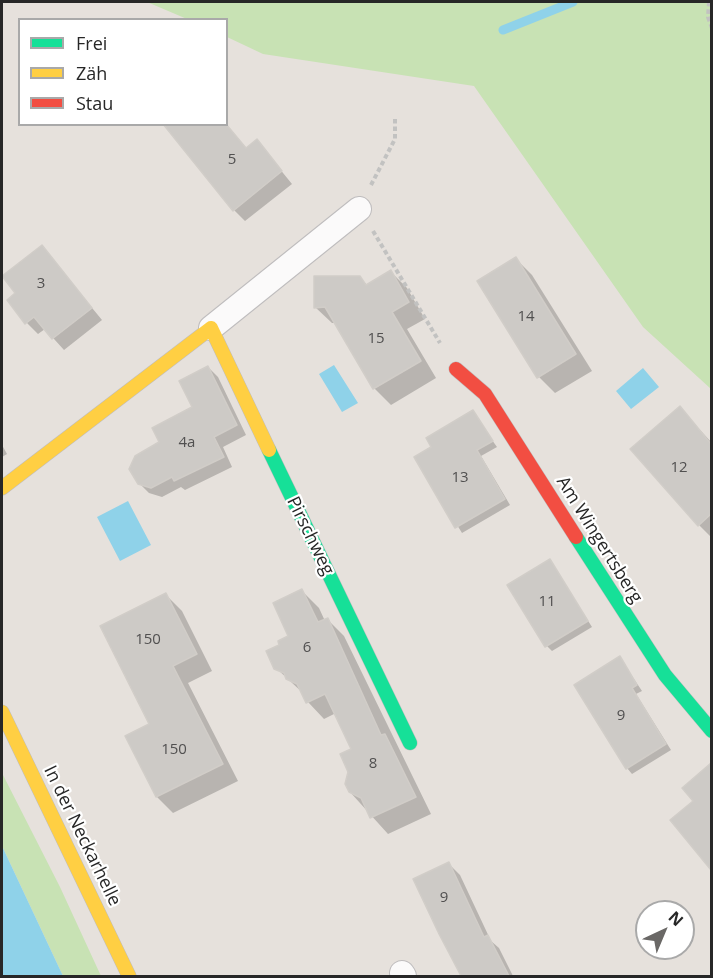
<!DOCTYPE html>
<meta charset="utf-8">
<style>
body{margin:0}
#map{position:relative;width:713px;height:978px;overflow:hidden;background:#e6e1dc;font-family:"Open Sans",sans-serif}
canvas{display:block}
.frame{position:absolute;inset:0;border:3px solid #272727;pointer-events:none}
.legend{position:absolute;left:18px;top:18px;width:210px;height:108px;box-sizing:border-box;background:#fff;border:2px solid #a9a9a9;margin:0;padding:8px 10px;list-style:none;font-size:18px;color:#272727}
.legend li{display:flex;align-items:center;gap:12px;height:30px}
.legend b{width:30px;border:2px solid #a9a9a9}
.north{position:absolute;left:635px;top:900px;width:60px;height:60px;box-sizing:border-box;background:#fff;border:2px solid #a9a9a9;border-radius:50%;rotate:44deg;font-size:16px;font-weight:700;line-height:24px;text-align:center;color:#272727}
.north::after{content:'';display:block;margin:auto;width:21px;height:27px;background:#6a6866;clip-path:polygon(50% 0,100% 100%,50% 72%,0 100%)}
</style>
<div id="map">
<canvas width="713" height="978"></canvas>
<div class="frame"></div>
<ul class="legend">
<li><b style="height:8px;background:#16e098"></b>Frei</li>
<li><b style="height:8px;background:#ffcf43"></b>Zäh</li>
<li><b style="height:8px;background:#f24e42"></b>Stau</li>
</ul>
<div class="north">N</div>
</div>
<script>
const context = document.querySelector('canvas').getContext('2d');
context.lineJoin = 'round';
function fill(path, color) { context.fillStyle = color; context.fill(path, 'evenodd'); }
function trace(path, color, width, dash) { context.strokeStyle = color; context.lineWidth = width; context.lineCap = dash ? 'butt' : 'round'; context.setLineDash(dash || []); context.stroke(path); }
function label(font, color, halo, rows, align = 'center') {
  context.font = font + ' "Open Sans",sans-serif'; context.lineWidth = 4.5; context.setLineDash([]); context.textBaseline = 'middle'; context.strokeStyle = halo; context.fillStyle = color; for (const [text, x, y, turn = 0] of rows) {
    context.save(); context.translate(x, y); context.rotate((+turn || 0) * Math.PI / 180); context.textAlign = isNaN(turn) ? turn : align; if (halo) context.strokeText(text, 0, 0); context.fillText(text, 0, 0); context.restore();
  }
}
const green = new Path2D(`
 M147,2H711V389L643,327L474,86L263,54L227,37L226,20L187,19Z
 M2,773L60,887L101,976H63L2,846Z`);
const water = new Path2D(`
 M334,365L358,403L342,412L319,374Z
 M643,368L659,387L631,409L616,391Z
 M128,501L151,545L120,561L97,517Z
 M2,846L63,976H2Z`);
const shadow = new Path2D(`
 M181,124H226L247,149L257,141L292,184L245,221L234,210Z
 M42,247L102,320L64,350L45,329L38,334L27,323L18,293Z
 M515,258L532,275L592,371L555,393L539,377Z
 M391,272L407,288L425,319L407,329L436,378L391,405L374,388L336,323H332L315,307L360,278L367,285Z
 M208,367L218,377L246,435L223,447L232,467L185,490L181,487L162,497L149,493L139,483L161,442L194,407Z
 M680,408L712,443V538L699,525Z
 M472,412L497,447L481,456L510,505L462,533L416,458L434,448Z
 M2,445L7,454L2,457Z
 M550,561L592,627L552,651L547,646Z
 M302,591L319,608L325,621L327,619L344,636L431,814L388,834L350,792L353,750L336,713L324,719L308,702L304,694L276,668L281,646L290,636Z
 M166,595L182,611L212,671L188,683L238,781L173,813L157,797L127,737L151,725Z
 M620,658L642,691L636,694L671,750L632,774L627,768Z
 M711,765L712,868L672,820L695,801L684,788Z
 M448,863L460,875L491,941L499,948L513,976H462L415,880Z`);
const stream = new Path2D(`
 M503,30L573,2`);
const building = new Path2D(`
 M163,124H226L246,148L257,139L282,171L233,211Z
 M42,245L92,308L52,339L34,317L25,324L7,300L15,293L2,276Z
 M516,257L576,354L537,378L477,281Z
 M391,270L409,302L392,312L421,361L373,389L325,307L314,308V276H360L366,285Z
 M208,366L237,425L214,437L224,457L174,481L172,477L151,488L138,484L129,469L135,456L159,442L152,428L192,407L179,381Z
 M680,406L711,444V514L698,526L630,449Z
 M473,410L493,441L477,450L505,499L455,528L414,457L431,447L426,438Z
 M550,559L588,621L545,647L507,585Z
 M302,589L318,622L328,618L381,735L385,734L416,797L370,818L361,798L349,792L345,784L348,772L340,754L351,749L325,694L306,703L297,684L286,679L284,673L274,669L266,651L279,645L278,641L288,636L273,603Z
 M166,593L197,654L173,666L223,764L156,797L125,736L149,724L100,626Z
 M620,656L637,685L632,688L666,744L626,769L574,685Z
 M711,763V870L670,820L693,801L682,788Z
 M449,862L484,937L488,935L509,976H461L439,934L413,879Z`);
const path = new Path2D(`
 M709,2L708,17L712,28
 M371,185L395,139V118
 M373,231L440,343`);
const street = new Path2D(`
 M211,328L359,209
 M402,973L404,976`);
const fast = new Path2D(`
 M269,450L410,743
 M576,537L665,675L712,731`);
const slow = new Path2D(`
 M2,488L211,328L269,450
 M2,712L129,976`);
const jam = new Path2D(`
 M456,369L485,394L576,537`);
const numberNames = [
 ["5",232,160],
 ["3",41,284],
 ["14",526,317],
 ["15",376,339],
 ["4a",187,443],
 ["12",679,468],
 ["13",460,478],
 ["11",547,602],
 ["150",148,640],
 ["6",307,648],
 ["9",621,716],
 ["150",174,750],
 ["8",373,764],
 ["9",444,898]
];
const streetNames = [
 ["Pirschweg",310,536,64],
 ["Am Wingertsberg",599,540,58],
 ["In der Neckarhelle",82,836,64]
];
fill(green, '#c8e2b4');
fill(water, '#8fd2e9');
fill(shadow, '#0003');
trace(stream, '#8fd2e9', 9);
fill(building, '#cdcac6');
trace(building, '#d1cdc8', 1.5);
trace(street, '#bfbdbe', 26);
trace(fast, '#bfbdbe', 15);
trace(slow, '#bfbdbe', 15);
trace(jam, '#bfbdbe', 15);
trace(path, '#c2c2c1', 4, [4.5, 3]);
trace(street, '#fbfafa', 24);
trace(fast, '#16e098', 14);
trace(slow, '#ffcf43', 14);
trace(jam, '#f24e42', 14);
label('15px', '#515050', null, numberNames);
label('18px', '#272727', '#fff', streetNames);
</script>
